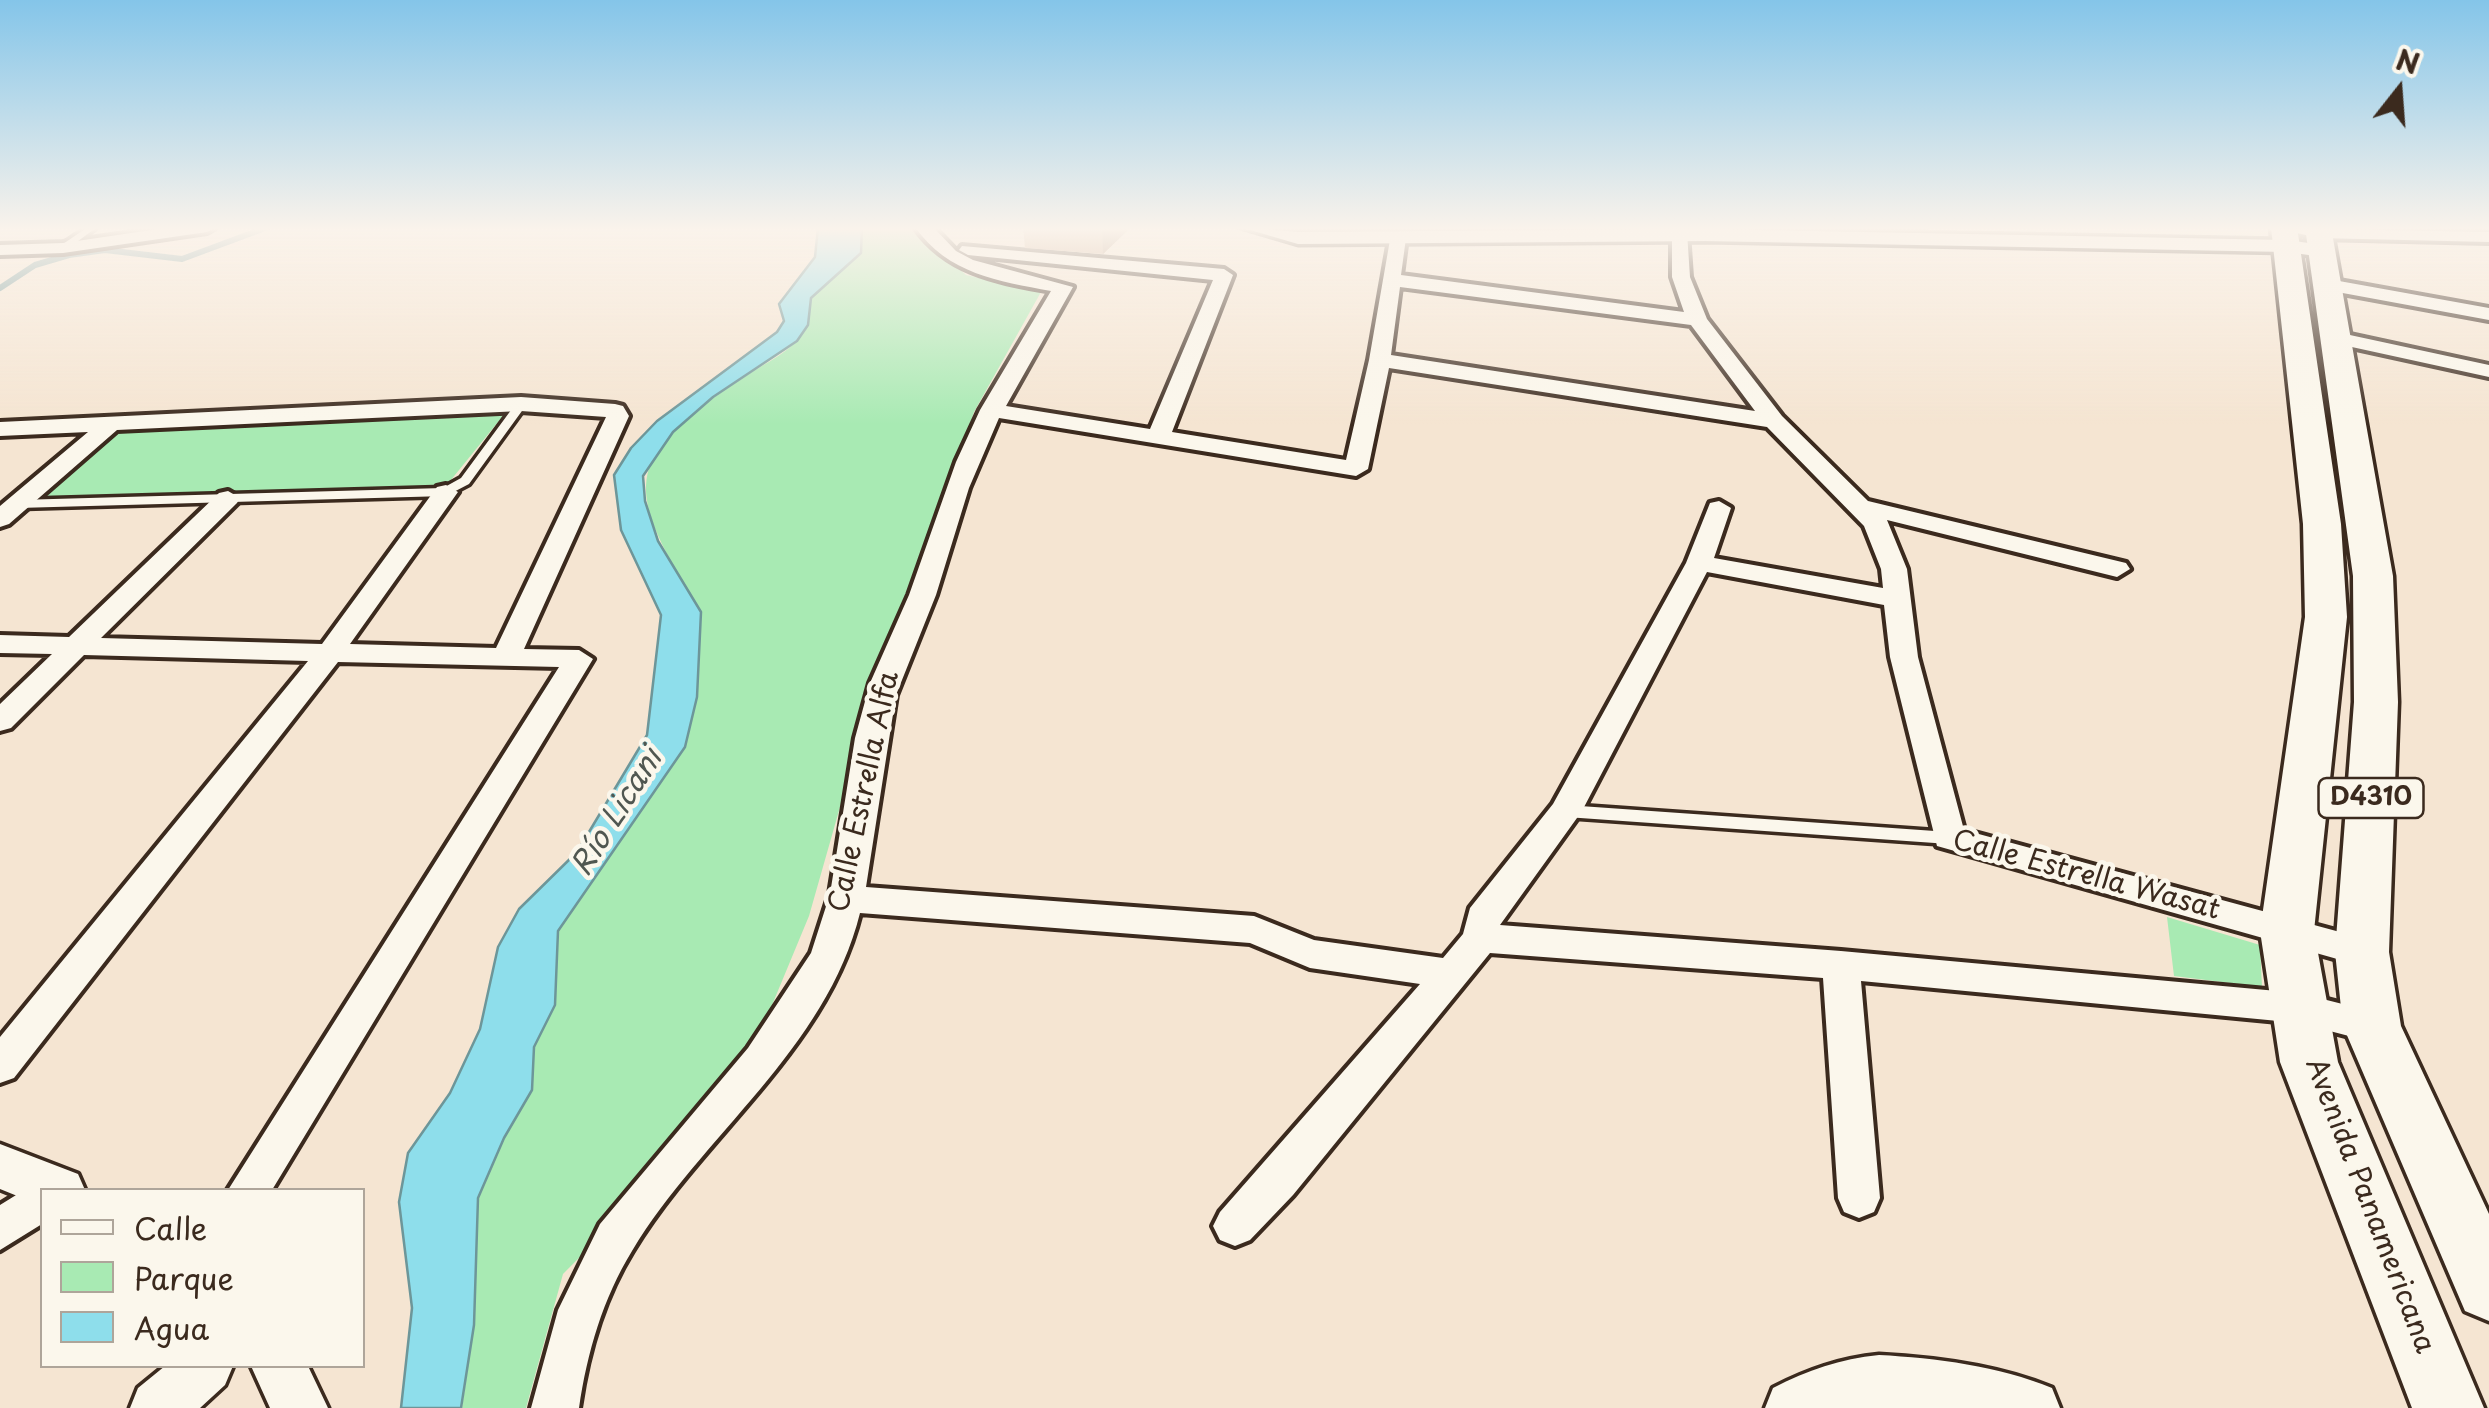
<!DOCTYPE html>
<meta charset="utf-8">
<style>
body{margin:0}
#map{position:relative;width:2489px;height:1408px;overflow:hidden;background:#f5e5d2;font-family:"Playpen Sans",sans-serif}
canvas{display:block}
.legend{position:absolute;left:40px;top:1188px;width:325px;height:180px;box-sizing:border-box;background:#fbf7ec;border:2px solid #aea59a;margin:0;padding:12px 18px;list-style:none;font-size:30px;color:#3b2a1e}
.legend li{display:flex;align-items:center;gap:20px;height:50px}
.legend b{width:50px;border:2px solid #aea59a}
.north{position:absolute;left:2349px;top:40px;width:100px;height:100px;-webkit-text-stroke:8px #fbf7ec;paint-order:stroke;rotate:17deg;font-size:28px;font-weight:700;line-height:40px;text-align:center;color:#3b2a1e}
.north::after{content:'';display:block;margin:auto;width:35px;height:45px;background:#3b2a1e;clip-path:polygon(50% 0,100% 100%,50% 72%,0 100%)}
</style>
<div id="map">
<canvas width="2489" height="1408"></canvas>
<ul class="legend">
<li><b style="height:12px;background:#fbf7ec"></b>Calle</li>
<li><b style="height:28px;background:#a8eab3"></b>Parque</li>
<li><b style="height:28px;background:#8edeeb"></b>Agua</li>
</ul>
<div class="north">N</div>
</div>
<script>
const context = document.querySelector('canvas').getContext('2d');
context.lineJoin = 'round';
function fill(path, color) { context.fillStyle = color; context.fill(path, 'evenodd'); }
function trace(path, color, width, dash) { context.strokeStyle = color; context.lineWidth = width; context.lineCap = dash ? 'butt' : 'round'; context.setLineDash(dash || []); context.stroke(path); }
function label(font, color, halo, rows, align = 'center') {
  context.font = font + ' "Playpen Sans",sans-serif'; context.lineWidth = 9; context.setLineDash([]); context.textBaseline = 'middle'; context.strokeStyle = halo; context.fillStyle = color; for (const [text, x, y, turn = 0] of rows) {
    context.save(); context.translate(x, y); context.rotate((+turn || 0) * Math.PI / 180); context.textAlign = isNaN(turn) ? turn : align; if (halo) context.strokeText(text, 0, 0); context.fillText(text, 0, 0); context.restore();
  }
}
const green = new Path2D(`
 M862,227H915L966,275L1041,292L974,412L944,499L932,555L875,684L809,916L743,1075L682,1154L563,1274L526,1408H462L474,1325L478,1199L504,1138L532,1090L534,1047L555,1005L558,931L650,792L701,612C626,490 616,459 746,376C765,363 795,350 806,328C810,319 807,308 811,298L861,253Z
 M507,411L446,486L39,497L122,427Z
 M2167,917L2260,945L2262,987L2174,976Z`);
const water = new Path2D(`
 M818,227H862L861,253L811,298L808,325L797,341L713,397L673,432L643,476L645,501L658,541L701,612L697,697L685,747L558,931L555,1005L534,1047L532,1090L504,1138L478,1198L474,1325L461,1408H401L412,1308L399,1202L408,1153L450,1093L480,1029L498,947L519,909L577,852L647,735L661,615L621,530L614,475L631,448L657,421L777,332L784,321L779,304L815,257Z`);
const stream = new Path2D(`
 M0,288L35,265L69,255L105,250L182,259L268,227`);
const service = new Path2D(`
 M88,227H97L66,250H60V246Z
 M521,401L527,404L469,484L446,496L18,508L12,504L18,500L443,488L461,478L517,402Z
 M1566,805L1949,832L1955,834L1957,838L1955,842L1949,844L1566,817L1560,815L1558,811L1560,807Z`);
const minor = new Path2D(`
 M172,227H216L207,232L63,253L0,255V245L63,243Z
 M915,227H933L956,251L973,260L1073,287L1006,406L1150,429L1213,280L968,255L959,250L962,246L1224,269L1233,275L1172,432L1346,460L1369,360L1391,234L1406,238L1401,275L1684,312L1672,277V236L1687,232L1690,277L1707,319L1782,416L1868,501L2126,563L2130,569L2117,577L1887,520L1907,569L1918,657L1964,830L2362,938L2375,942L2380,952L2375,962L2362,966L1937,846L1890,657L1884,605L1707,572L1582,811L1500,925L1841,951L2299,993L2386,1015L2391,1026L2386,1037L2372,1042L2299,1023L1861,981L1880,1198L1874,1212L1859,1218L1844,1212L1838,1198L1823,978L1490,953L1293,1195L1250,1240L1235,1246L1220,1240L1213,1226L1220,1212L1420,984L1310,968L1250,943L860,913C826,1050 702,1135 632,1251C603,1298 587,1353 579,1408H531L558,1310L600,1224L748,1048L811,953L830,894L855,738L870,683L909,595L956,462L980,410L1051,291C998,281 948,274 915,227ZM1400,287L1691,325L1755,411L1391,355ZM1389,368L1767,427L1864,526L1881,569L1883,588L1714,558L1731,508L1719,501L1710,503L1686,563L1553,804L1470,908L1463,934L1443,958L1314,940L1254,916L866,887L896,695L936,595L969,488L999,418L1356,476L1368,469Z
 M2275,228L2489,232V242L2319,238Z
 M2328,279L2489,308V320L2321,289V281Z
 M2336,332L2489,365V377L2329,342L2326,338Z
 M521,397L615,404L623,406L629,416L524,649L579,650L593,659L272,1190H228L559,667L338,662L14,1078L0,1083V1037L308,661L84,655L11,728L0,731V704L52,654L0,653V635L69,637L219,493L228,491L240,498L237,503L101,638L322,644L437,487L446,485L458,492L350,644L496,648L606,417L521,411L117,430L9,524L0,527V506L88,432L0,436V422Z
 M42,1179L60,1190H42V1224L0,1250V1205Z`);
const tertiary = new Path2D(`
 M1240,227L1298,232L1705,229L2287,240L2323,245L2334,251L2323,257L2287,252L1705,241L1298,244Z
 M0,1144L78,1174L85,1190H42V1206L0,1189Z
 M1879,1355C1936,1358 1999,1366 2052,1388L2060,1408H1765L1773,1388C1808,1370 1840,1359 1879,1355Z
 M165,1366H233L225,1385L200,1408H130L138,1388Z
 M251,1366H308L328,1408H270Z`);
const primary = new Path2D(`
 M2271,227H2297L2341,524L2347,617L2314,931L2338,1062L2484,1408H2412L2280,1062L2260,931L2305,617L2303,524Z
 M2305,227H2331L2393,576L2398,702L2389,952L2401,1026L2489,1214V1321L2465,1311L2343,1026L2335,952L2354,702L2353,576Z`);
const wall = new Path2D(`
 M1023,227H1126L1127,231L1103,254L1025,248Z`);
const shadedWall = new Path2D(`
 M1102,227H1126L1127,231L1103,254Z`);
const shields = [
 [2371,798,105]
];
const shieldNames = [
 ["D4310",2371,798]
];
const streetNames = [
 ["Calle Estrella Alfa",865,792,-78],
 ["Calle Estrella Wasat",2086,876,15],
 ["Avenida Panamericana",2369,1206,69]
];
const waterNames = [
 ["Río Licani",618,813,-58]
];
fill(green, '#a8eab3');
fill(water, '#8edeeb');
trace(water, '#6d9699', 2.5);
trace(stream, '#6d9699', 6);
trace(service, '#3b2a1e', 7);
trace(minor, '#3b2a1e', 8);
trace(tertiary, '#3b2a1e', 7);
trace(primary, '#3b2a1e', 7);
fill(service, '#fbf7ec');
fill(minor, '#fbf7ec');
fill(tertiary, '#fbf7ec');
fill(primary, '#fbf7ec');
fill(wall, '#c7a082');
fill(shadedWall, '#a2826a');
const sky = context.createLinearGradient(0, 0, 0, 424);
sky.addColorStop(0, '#84c5e9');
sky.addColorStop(0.54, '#faf3eb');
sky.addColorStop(1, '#faf3eb00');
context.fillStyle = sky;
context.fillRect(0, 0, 2489, 424);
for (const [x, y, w] of shields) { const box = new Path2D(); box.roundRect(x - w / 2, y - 20, w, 40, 8); context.fillStyle = '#fbf7ec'; context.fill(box); trace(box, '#3b2a1e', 2.5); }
label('bold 25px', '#3b2a1e', null, shieldNames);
label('28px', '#3b2a1e', '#fbf7ec', streetNames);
label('italic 30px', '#505751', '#fbf7ec', waterNames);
</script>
